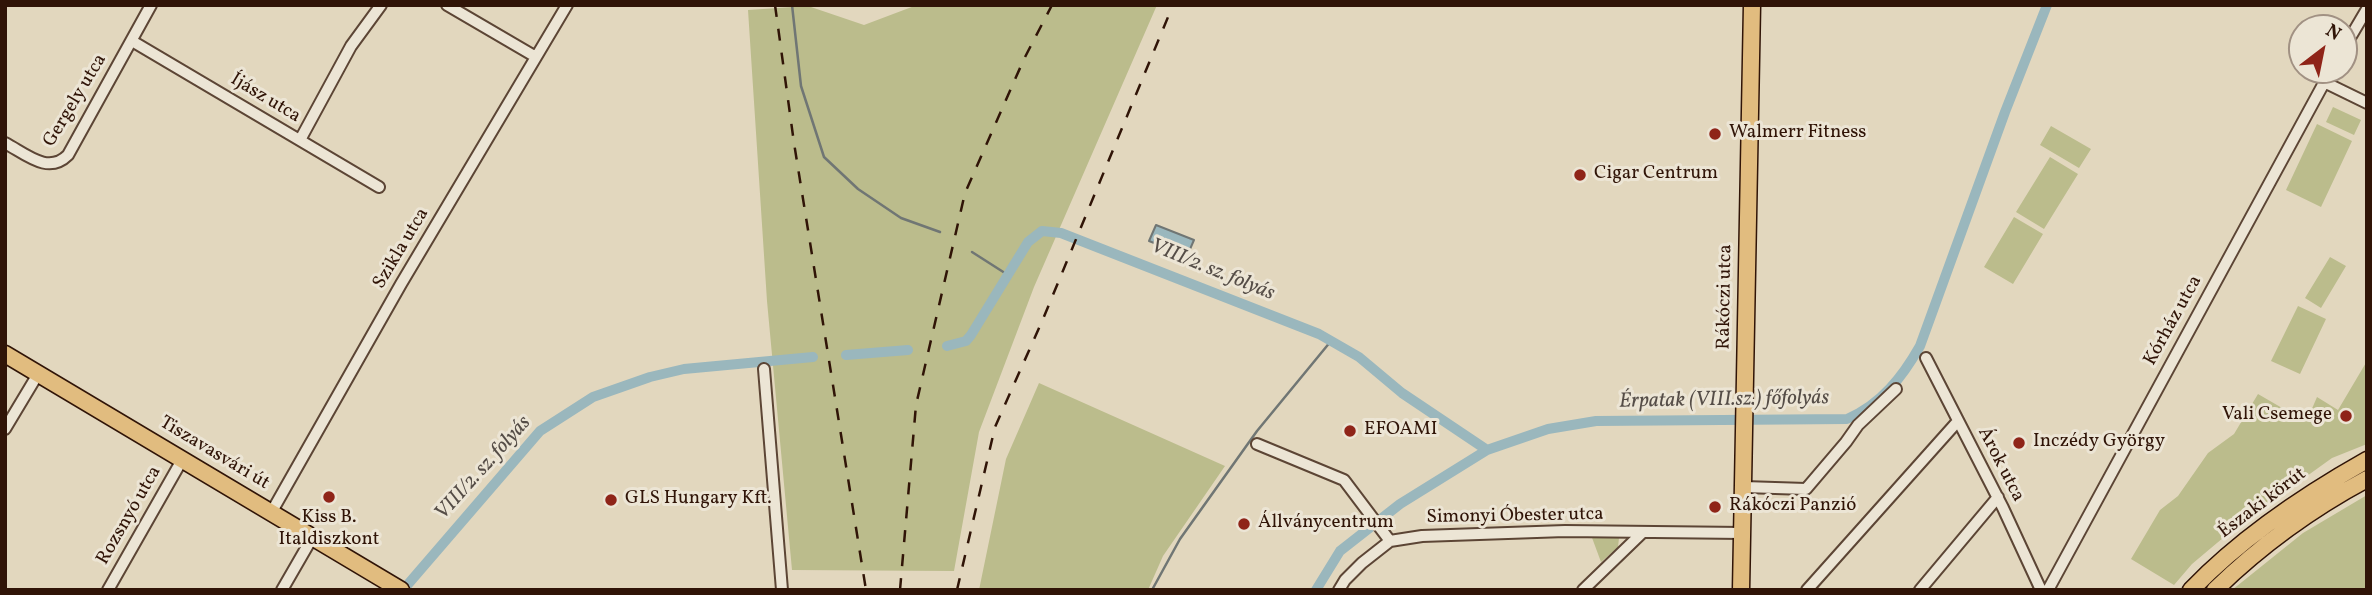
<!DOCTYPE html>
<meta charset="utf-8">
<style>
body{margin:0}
#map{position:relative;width:2372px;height:595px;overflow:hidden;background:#e2d7be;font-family:Vollkorn,serif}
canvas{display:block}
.frame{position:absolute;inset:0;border:7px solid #301407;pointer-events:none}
.north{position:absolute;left:2288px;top:14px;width:70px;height:70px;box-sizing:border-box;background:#ece5d5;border:2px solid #a19183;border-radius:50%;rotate:32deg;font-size:19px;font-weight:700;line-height:28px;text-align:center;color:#301407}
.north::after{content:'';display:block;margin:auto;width:24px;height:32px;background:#8f2418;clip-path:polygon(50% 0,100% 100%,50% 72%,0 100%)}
</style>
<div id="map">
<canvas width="2372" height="595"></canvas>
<div class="frame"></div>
<div class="north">N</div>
</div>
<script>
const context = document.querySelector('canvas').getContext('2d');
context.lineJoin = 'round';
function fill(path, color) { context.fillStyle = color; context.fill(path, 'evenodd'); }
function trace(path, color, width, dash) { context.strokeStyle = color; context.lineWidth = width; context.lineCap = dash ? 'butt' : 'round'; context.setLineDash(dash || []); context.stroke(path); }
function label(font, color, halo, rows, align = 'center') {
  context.font = font + ' Vollkorn,serif'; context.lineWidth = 6; context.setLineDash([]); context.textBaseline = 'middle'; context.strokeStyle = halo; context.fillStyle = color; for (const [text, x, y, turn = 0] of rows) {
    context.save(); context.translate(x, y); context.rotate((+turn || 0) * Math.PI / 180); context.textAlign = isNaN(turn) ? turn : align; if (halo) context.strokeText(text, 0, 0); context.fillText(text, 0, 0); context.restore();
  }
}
const green = new Path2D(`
 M917,5H1157L1034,287L979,432L954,571L792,570L767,301L748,10L808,6L864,25Z
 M2333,107L2361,120L2354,135L2326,122Z
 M2317,124L2352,141L2321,207L2286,190Z
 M2051,126L2091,149L2079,168L2040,145Z
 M2050,157L2078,174L2044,229L2016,212Z
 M2014,217L2043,234L2013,284L1984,267Z
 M2330,257L2346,266L2321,308L2305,298Z
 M2298,306L2326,319L2300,374L2271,361Z
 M2367,361V444L2332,458L2236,527L2192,564L2174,585L2131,559L2160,510L2178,496L2208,453L2234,434L2258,394L2289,412L2311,411L2317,397L2338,410Z
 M1039,383L1225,466L1163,556L1148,590H979L1006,459Z
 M2367,495V590H2232L2303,533Z
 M1591,535L1619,538L1618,547L1601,562Z`);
const water = new Path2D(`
 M1156,225L1194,240L1187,256L1149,241Z`);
const stream = new Path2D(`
 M792,5L801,86L824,157L858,189L901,218L940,232
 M972,252L1008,275
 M1152,590L1180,539L1257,431L1331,341`);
const canal = new Path2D(`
 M947,346L966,341L971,335L1028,242L1042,231L1061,233L1319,334L1359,357L1402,393L1487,450
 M846,355L908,350
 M403,590L540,431L593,397L650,377L684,369L813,357
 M1316,590L1340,551L1400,504L1487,450L1548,429L1596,421L1847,419C1881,405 1903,376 1920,346L2005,112L2047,5`);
const minor = new Path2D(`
 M447,5L536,57
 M132,41L379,187
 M2344,48L2367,9
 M2324,82L2367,103
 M300,140L351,46L381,5
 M5,143C26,154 48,175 68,155L151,5
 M1926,358L2003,508L2041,590
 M764,369L782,590
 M5,429L38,374
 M1257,444L1344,480L1390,541
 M1744,487L1806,489L1846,442L1858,425L1896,389
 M271,513L401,284L567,5
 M108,590L182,460
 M282,590L312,538
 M1339,590L1345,580L1362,563L1390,541L1422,536L1565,531L1743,533
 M1583,590L1642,533
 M1807,590L1958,421
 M1920,590L1998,497
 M2048,590L2331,70`);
const primary = new Path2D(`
 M5,354L401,590
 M1741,590L1752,5
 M2191,590C2242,537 2303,496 2367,460
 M2215,590C2261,545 2311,509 2367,479`);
const rail = new Path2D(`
 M775,5L794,143L866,590
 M900,590L916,405L965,193L1024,59L1052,5
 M957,590L995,427L1043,319L1173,5`);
const markers = [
 [1715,134,7,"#8f2418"],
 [1580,175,7,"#8f2418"],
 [2346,416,7,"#8f2418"],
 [1350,431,7,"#8f2418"],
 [2019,443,7,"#8f2418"],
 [329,497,7,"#8f2418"],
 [611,500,7,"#8f2418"],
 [1715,507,7,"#8f2418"],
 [1244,524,7,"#8f2418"]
];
const streetNames = [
 ["Íjász utca",265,99,31],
 ["Gergely utca",76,101,-59],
 ["Szikla utca",402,249,-59],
 ["Rákóczi utca",1726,297,-89],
 ["Kórház utca",2174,321,-61],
 ["Tiszavasvári út",214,454,31],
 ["Árok utca",2000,465,63],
 ["Északi körút",2263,504,-37],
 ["Rozsnyó utca",130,516,-60],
 ["Simonyi Óbester utca",1515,517,-1]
];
const poiNames = [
 ["Walmerr Fitness",1729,134],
 ["Cigar Centrum",1594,175],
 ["Vali Csemege",2332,416,"right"],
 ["EFOAMI",1364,431],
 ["Inczédy György",2033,443],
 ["GLS Hungary Kft.",625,500],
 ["Rákóczi Panzió",1729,507],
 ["Kiss B.",329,519,"center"],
 ["Italdiszkont",329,541,"center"],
 ["Állványcentrum",1258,524]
];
const waterNames = [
 ["VIII/2. sz. folyás",1212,271,22],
 ["Érpatak (VIII.sz.) főfolyás",1724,401,-1],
 ["VIII/2. sz. folyás",484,469,-48]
];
fill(green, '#bbbc8c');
fill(water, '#9ab7bd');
trace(water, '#707674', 2);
trace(stream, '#707674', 2.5);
trace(canal, '#9ab7bd', 10);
trace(minor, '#5c4535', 14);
trace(primary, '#301407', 19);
trace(minor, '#ece5d5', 10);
trace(primary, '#e1bc7f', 16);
trace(rail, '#301407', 2.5, [12, 12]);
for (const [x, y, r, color] of markers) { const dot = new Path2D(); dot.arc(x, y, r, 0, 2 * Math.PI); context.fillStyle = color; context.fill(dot); trace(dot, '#ece5d5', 2.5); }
label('19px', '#301407', '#ece5d5', streetNames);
label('19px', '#301407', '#ece5d5', poiNames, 'left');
label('italic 21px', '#554d47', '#ece5d5', waterNames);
</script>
